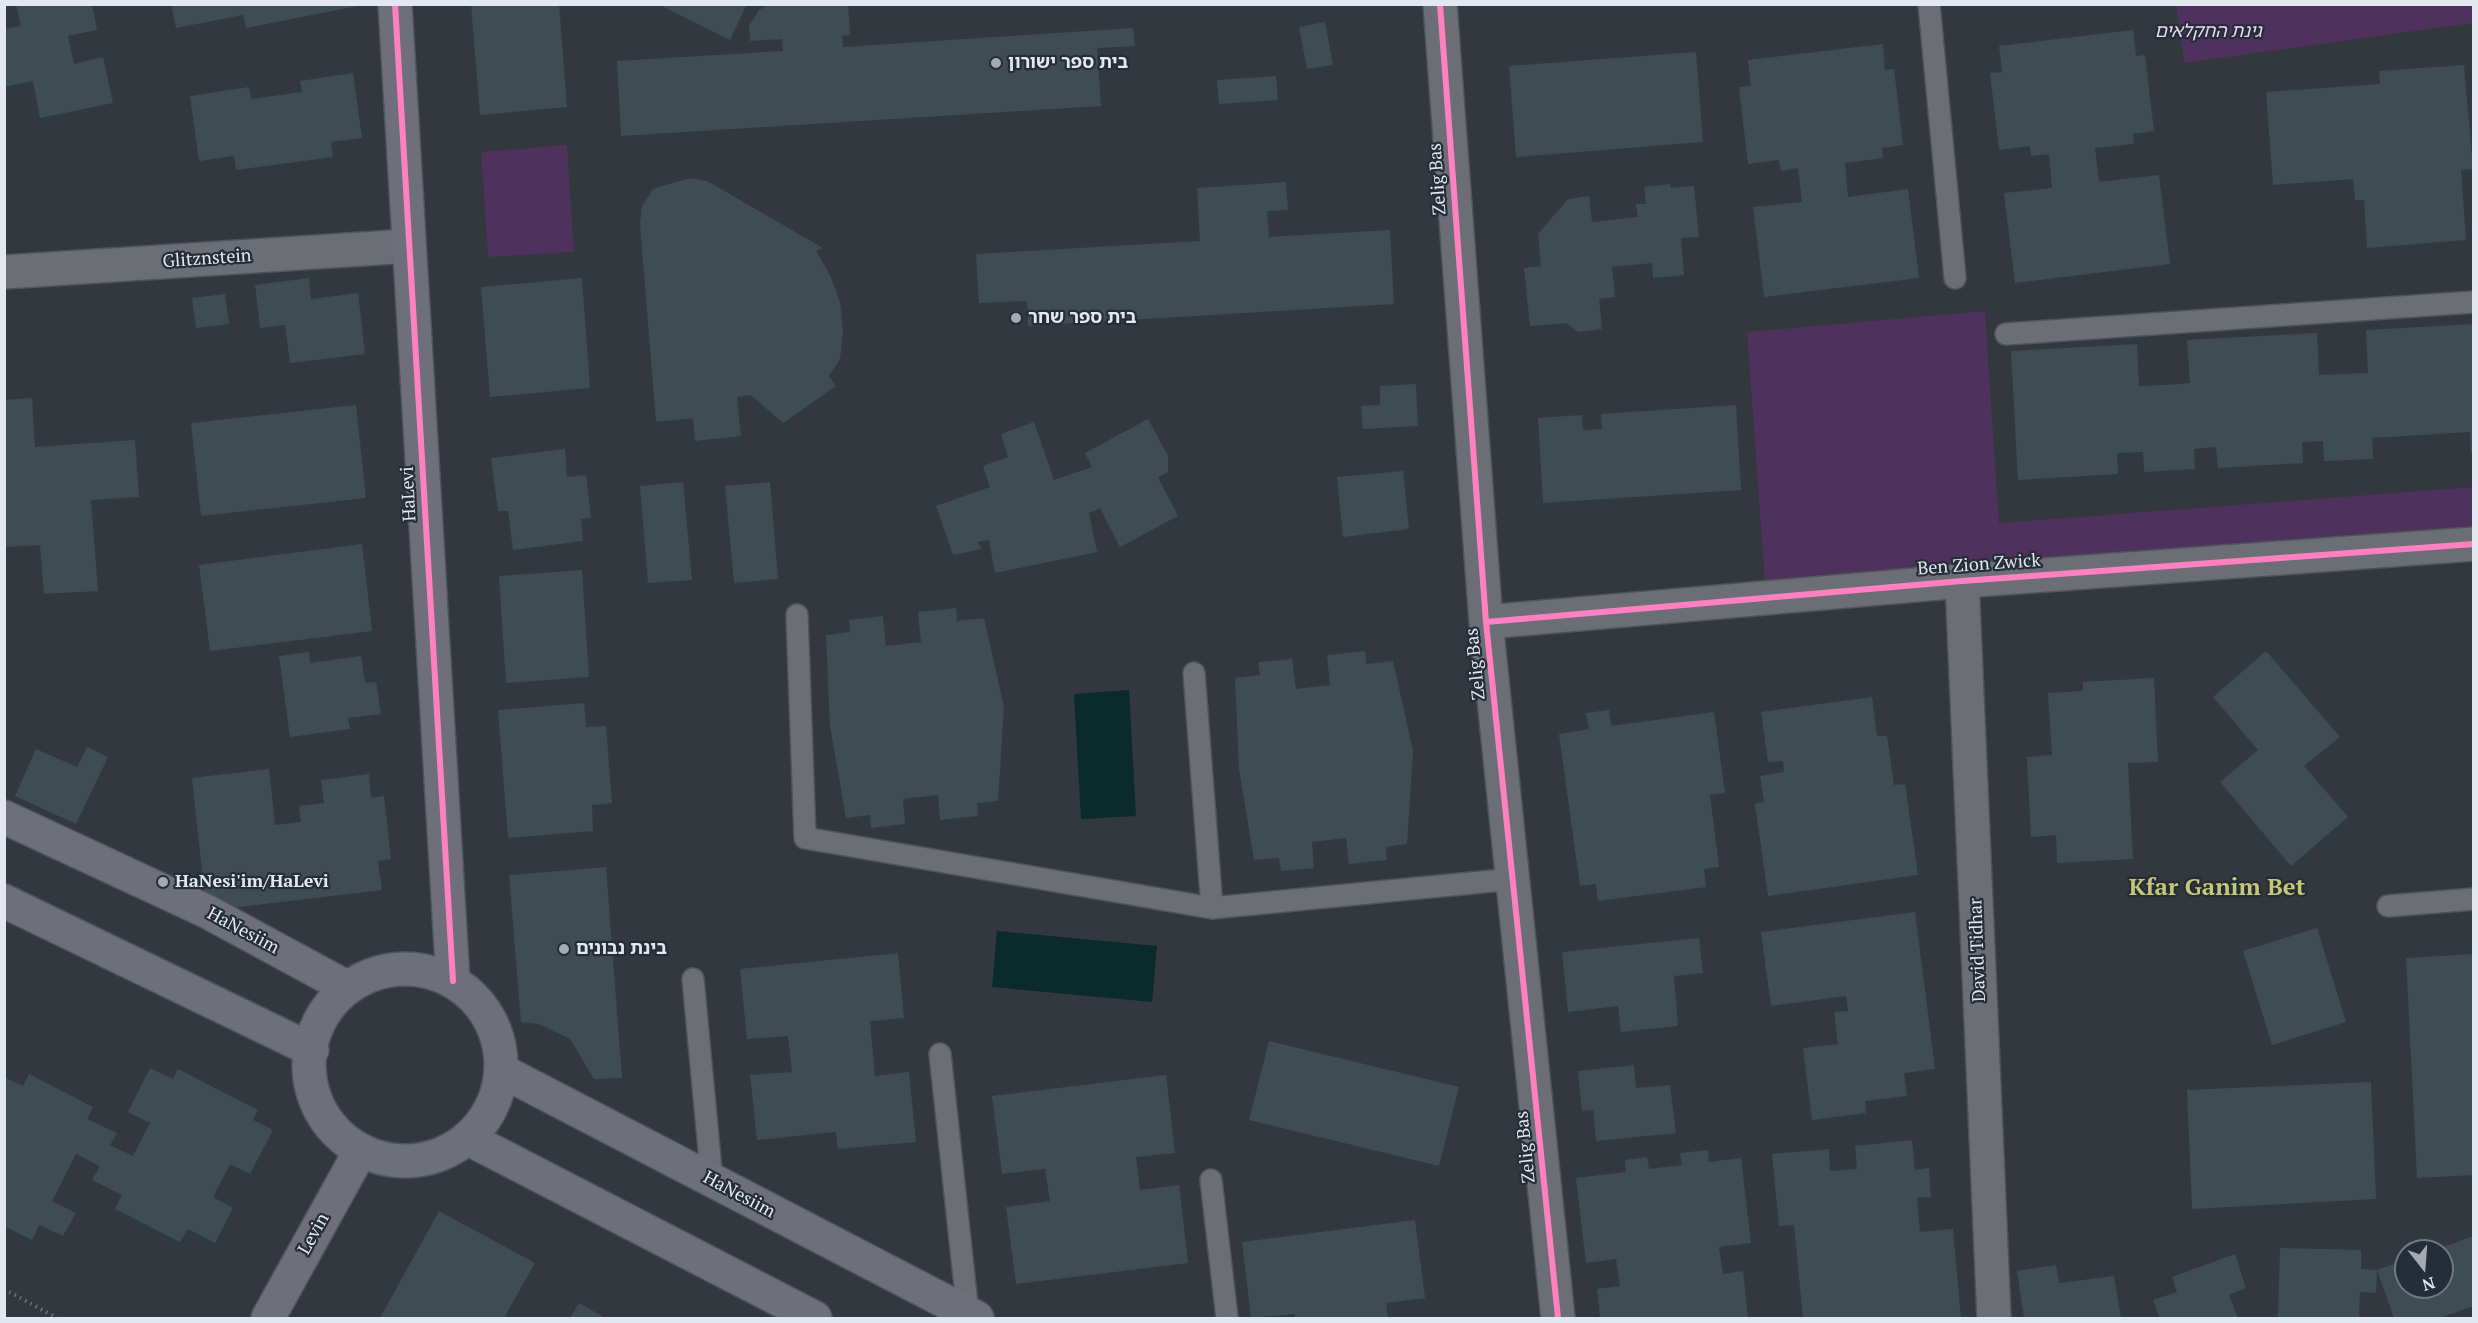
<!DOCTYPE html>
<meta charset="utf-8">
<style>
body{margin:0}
#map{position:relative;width:2478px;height:1323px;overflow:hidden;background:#32383e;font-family:"PT Serif",serif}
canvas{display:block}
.frame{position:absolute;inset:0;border:6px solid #e3e8f0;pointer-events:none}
.north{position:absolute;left:2394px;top:1239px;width:60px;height:60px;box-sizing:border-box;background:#242d38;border:2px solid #707882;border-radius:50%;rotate:163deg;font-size:16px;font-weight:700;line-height:24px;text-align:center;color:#e3e8f0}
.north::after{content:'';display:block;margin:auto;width:21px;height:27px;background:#a5aab2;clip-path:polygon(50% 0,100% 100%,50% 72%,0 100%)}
</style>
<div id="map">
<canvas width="2478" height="1323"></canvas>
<div class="frame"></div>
<div class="north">N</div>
</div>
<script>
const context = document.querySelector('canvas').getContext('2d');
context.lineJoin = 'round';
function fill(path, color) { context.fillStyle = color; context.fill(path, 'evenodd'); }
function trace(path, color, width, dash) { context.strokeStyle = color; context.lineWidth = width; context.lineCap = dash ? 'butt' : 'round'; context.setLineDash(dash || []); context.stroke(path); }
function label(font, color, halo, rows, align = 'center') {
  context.font = font + ' "PT Serif","Noto Sans Hebrew",serif'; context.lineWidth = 4.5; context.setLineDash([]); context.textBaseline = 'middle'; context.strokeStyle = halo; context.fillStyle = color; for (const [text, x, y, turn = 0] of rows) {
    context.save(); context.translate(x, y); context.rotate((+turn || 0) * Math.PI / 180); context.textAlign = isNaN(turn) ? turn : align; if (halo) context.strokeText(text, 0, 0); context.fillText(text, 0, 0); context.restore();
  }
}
const green = new Path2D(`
 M2176,5H2473V23L2184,63Z
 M567,145L574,252L488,257L481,152Z
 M1985,311L1999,523L2473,487V544L1766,597L1747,332Z`);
const water = new Path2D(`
 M1129,690L1136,816L1081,819L1074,694Z
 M997,931L1157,946L1152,1002L992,987Z`);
const building = new Path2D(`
 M16,4H92L97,30L68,36L74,64L103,57L113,103L40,118L33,81L4,87V29L21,26Z
 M171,4H358V6L246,28L243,15L176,28Z
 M471,4H559L567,107L480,115Z
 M658,4H747L730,40Z
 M787,4H848L850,35L842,36L843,47L1133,28L1135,46L1097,48L1101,106L621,136L617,61L783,51L782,39L750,41L749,26L759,10L766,6Z
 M1325,22L1333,65L1307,69L1299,27Z
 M2133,30L2136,56L2145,55L2154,131L2133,134L2134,144L2095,148L2099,182L2159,175L2170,264L2015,283L2004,193L2052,188L2049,154L2031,156L2030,146L1999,150L1990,73L2002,72L1999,46Z
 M1883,44L1885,70L1894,69L1903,145L1882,148L1883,158L1845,163L1848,197L1908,189L1919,278L1764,297L1753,207L1802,202L1798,168L1781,171L1779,160L1748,164L1739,87L1751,86L1748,60Z
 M1696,52L1703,142L1516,157L1509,66Z
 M2464,65L2473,169L2461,170L2466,240L2367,248L2364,200H2355L2353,179L2273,185L2266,92L2380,84L2379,71Z
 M353,73L362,138L331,142L333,157L236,170L234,156L199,161L190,96L249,87L251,99L302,92L300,81Z
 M1276,76L1278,100L1219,104L1217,80Z
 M690,178L707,181L823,248L816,251L830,275L840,302L843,330L840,359L829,376L836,386L783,423L751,395L737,397L741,436L695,441L693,418L656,422L640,224L642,206L653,189Z
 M1286,182L1288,210L1267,211L1269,237L1390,230L1394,304L1028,326L1027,301L979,303L976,254L1200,241L1197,188Z
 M1670,184L1671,188L1694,186L1699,237L1681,238L1684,275L1653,278L1652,263L1612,267L1615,297L1599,299L1602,329L1578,332L1566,323L1530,326L1524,268L1541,266L1538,234L1568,199L1589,196L1592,222L1638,217L1636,204H1646L1644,187Z
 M309,278L311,299L358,293L365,354L290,363L285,325L260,328L255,285Z
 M582,278L590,388L490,397L481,287Z
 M225,294L229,324L196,328L192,298Z
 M2474,324V453H2471L2470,432L2372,438L2373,459L2324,461L2323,441L2302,442L2303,463L2218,468L2216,447L2194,449L2195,469L2144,472L2143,452L2117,453L2118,474L2018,480L2011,351L2137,344L2139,386L2165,385L2190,383L2187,340L2317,333L2319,375L2368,373L2366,330Z
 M1416,384L1418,426L1363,429L1361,406L1380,405V386Z
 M32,398L35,447L135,440L139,497L91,500L98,591L44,594L40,545L4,547V400Z
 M356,405L366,498L201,516L191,423Z
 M1736,405L1741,490L1543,503L1538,418L1582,415L1583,430L1602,429L1601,414Z
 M1148,419L1168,456V472L1158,477L1178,516L1120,547L1100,508L1089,513L1097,552L995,573L989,540L977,542L982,549L953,555L936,506L990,487L983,466L1008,457L1001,434L1034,422L1054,480L1092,467L1085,453Z
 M565,449L567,477L586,475L591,518L581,519L583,541L513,550L508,511H498L491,458Z
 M1403,471L1409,529L1343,537L1337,477Z
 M683,482L692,580L648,583L640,486Z
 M770,482L778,579L734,583L725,486Z
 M362,544L372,631L210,651L199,565Z
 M582,570L589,677L506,683L499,576Z
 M956,608L957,621L984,618L1004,707L998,801L977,803L978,816L940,820L938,795L903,799L905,824L871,828L870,815L846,818L830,726L826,635L850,632L849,620L883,616L886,646L921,642L918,612Z
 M1365,651L1366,664L1393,661L1413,751L1407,844L1386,847L1387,860L1349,864L1346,838L1312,842L1314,868L1281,871L1279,858L1254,860L1239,769L1235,678L1260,675L1258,662L1292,659L1296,689L1330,685L1327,655Z
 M2266,651L2340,737L2304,766L2348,817L2291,866L2220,782L2258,750L2213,697Z
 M309,652L310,663L361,656L365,683L376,682L381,714L348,718L350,729L290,737L279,656Z
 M2154,678L2158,762L2128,763L2133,859L2057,863L2056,835L2031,837L2027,757L2052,755L2048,693L2083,691V682Z
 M1872,697L1877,736H1887L1894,785L1905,784L1918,875L1768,896L1755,804L1764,802L1760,776L1784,772L1783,761L1768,762L1761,712Z
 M584,703L586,727L606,726L612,803L592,805L593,831L508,838L498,710Z
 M1609,710L1611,726L1714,712L1725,793L1710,795L1719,867L1704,869L1706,887L1598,901L1596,884L1580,886L1559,734L1589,729L1586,713Z
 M87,747L108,757L76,824L15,796L36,749L77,767Z
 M269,769L275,825L301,822L299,806L324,803L321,780L369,774L371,798L384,796L391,859L378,861L382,890L231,908L204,890L192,778Z
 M606,867L622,1078L594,1079L570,1039L539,1024L521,1022L509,875Z
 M1915,912L1935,1069L1904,1073L1907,1096L1865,1101L1866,1113L1812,1120L1803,1048L1838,1044L1834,1012L1848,1011L1846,996L1771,1006L1761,932Z
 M2317,928L2346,1022L2272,1045L2243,951Z
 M1699,938L1703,973L1674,976L1678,1026L1621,1032L1618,1006L1568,1012L1562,952Z
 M898,953L904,1018L870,1021L875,1076L909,1072L916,1142L838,1149L836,1132L757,1140L750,1075L792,1072L788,1036L747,1039L740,969Z
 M2474,954V1175L2417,1178L2406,958Z
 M1269,1041L1459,1087L1439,1166L1249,1120Z
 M1634,1065L1636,1088L1670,1085L1676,1133L1596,1141L1593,1110L1582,1111L1578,1071Z
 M150,1068L173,1079L178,1069L258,1110L253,1120L273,1130L250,1174L230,1164L213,1197L233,1208L215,1243L188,1229L180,1242L115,1209L122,1195L92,1180L100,1166L76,1154L52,1201L76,1213L63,1236L39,1225L32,1240L4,1226V1077L23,1086L29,1074L93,1107L87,1119L117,1133L110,1145L133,1156L150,1123L128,1112Z
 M1166,1075L1175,1153L1136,1157L1140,1190L1179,1185L1188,1263L1016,1284L1006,1207L1050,1201L1045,1169L1002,1174L992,1096Z
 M2371,1082L2376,1199L2192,1209L2187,1090Z
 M1912,1140L1915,1170L1929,1168L1931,1197L1917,1198L1920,1232L1953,1229L1961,1318H1803L1794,1225L1779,1226L1772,1154L1829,1149L1830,1171L1857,1169L1855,1146Z
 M1708,1150L1709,1162L1741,1158L1751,1243L1719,1247L1723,1274L1743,1271L1748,1318H1600L1597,1289L1620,1286L1616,1259L1586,1263L1576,1178L1626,1172L1625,1160L1647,1157L1649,1169L1682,1165L1680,1153Z
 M439,1211L535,1263L504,1318H380Z
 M1415,1220L1425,1298L1386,1303L1388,1318H1295V1314L1251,1318L1242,1242Z
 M2474,1236V1306L2439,1318H2394L2377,1270L2376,1293L2360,1292L2359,1318H2278L2280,1248L2361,1250V1269L2377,1270L2406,1260V1287H2442V1251H2432Z
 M2235,1254L2246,1288L2229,1295L2238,1318H2160L2153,1300L2177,1292L2172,1277Z
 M2056,1265L2059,1283L2114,1276L2121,1318H2024L2017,1271Z
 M579,1303L605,1318H570Z`);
const path = new Path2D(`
 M4,1289L57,1318`);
const lane = new Path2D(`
 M1929,4L1955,278
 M2006,334L2474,302
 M797,615L805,838L1212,908L1513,879
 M1194,673L1212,908
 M2388,906L2474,899
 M693,979L712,1181
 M940,1054L968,1314
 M1211,1180L1227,1318`);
const street = new Path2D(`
 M1440,4L1486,622L1558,1318
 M4,272L409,246
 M1962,581L1994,1318
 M1486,622L1962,581L2474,544`);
const secondary = new Path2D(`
 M395,4L453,981
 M4,817L206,911L348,988
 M4,901L312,1050
 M309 1065a96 96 0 1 1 192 0a96 96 0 1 1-192 0Z
 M502,1071L977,1318
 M467,1138L815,1318
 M268,1318L361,1150`);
const cycleway = new Path2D(`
 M395,4L453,981
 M1440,4L1486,622L1558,1318
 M1486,622L1962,581L2474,544`);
const markers = [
 [996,63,6,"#a5aab2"],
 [1016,318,6,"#a5aab2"],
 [163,882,6,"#a5aab2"],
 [564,949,6,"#a5aab2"]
];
const parkNames = [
 ["גינת החקלאים",2208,32]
];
const poiNames = [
 ["בית ספר ישורון",1008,63],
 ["בית ספר שחר",1028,318],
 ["HaNesi'im/HaLevi",175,882],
 ["בינת נבונים",576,949]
];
const streetNames = [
 ["Zelig Bas",1438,179,-94],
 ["Glitznstein",207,259,-4],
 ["HaLevi",409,494,-93],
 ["Ben Zion Zwick",1979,565,-4],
 ["Zelig Bas",1476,664,-96],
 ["HaNesiim",243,931,28],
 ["David Tidhar",1978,950,-92],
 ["Zelig Bas",1526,1147,-96],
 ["HaNesiim",739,1195,28],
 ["Levin",314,1234,-61]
];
const districtNames = [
 ["Kfar Ganim Bet",2217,888]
];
fill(green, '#4e315c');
fill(water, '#0b2a2b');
fill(building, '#3e4d54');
trace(lane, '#4f545a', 24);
trace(street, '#4f545a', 36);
trace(secondary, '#4f545a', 36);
trace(path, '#71747a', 4, [1.5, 4.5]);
trace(lane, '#6c6e75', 21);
trace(street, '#6c6e75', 33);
trace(secondary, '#6e6f7a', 33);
trace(cycleway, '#ff80c0', 6);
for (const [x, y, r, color] of markers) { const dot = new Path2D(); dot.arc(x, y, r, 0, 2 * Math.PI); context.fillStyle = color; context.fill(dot); trace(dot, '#242d38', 2); }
label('italic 18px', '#ecd6f7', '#242d38', parkNames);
label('bold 18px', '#e3e8f0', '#242d38', poiNames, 'left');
label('18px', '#e3e8f0', '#242d38', streetNames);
label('bold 24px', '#c8c678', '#242d38', districtNames);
</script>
